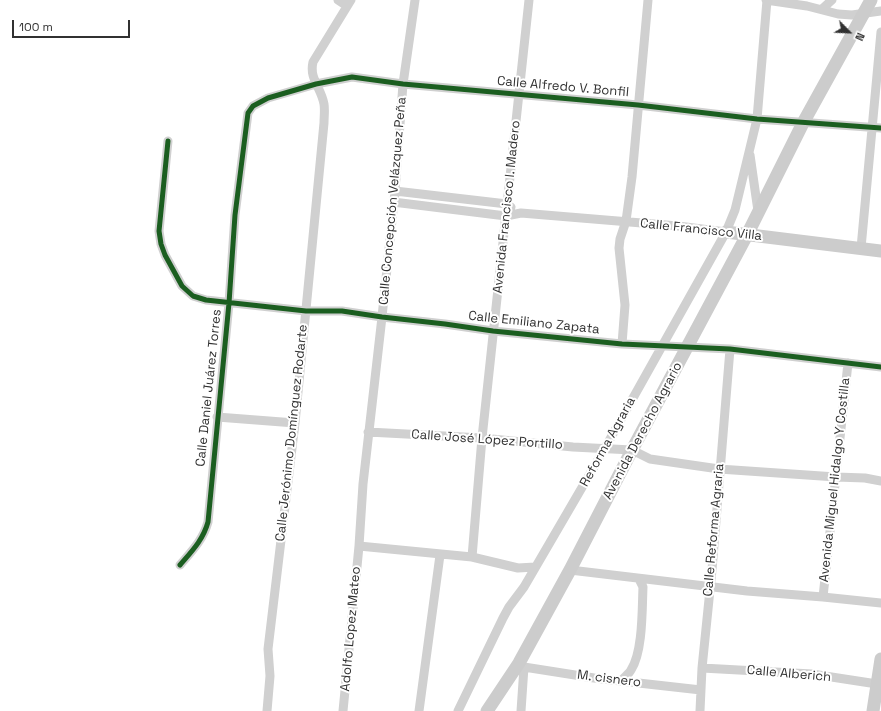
<!DOCTYPE html>
<meta charset="utf-8">
<style>
body{margin:0}
#map{position:relative;width:881px;height:711px;overflow:hidden;background:#fff;font-family:"Space Grotesk",sans-serif}
canvas{display:block}
.north{position:absolute;left:829px;top:12px;width:40px;height:40px;-webkit-text-stroke:3px #fff;paint-order:stroke;rotate:114deg;font-size:11px;font-weight:700;line-height:16px;text-align:center;color:#313131}
.north::after{content:'';display:block;margin:auto;width:14px;height:18px;background:#313131;clip-path:polygon(50% 0,100% 100%,50% 72%,0 100%)}
.scale{position:absolute;left:12px;top:20px;width:118px;height:18px;box-sizing:border-box;border:2px solid #313131;border-top:0;padding-left:5px;font-size:12px;line-height:14px;white-space:nowrap;color:#313131;-webkit-text-stroke:3px #fff;paint-order:stroke}
</style>
<div id="map">
<canvas width="881" height="711"></canvas>
<div class="north">N</div>
<div class="scale">100 m</div>
</div>
<script>
const context = document.querySelector('canvas').getContext('2d');
context.lineJoin = 'round';
function trace(path, color, width, dash) { context.strokeStyle = color; context.lineWidth = width; context.lineCap = dash ? 'butt' : 'round'; context.setLineDash(dash || []); context.stroke(path); }
function label(font, color, halo, rows, align = 'center') {
  context.font = font + ' "Space Grotesk",sans-serif'; context.lineWidth = 4; context.setLineDash([]); context.textBaseline = 'middle'; context.strokeStyle = halo; context.fillStyle = color; for (const [text, x, y, turn = 0] of rows) {
    context.save(); context.translate(x, y); context.rotate((+turn || 0) * Math.PI / 180); context.textAlign = isNaN(turn) ? turn : align; if (halo) context.strokeText(text, 0, 0); context.fillText(text, 0, 0); context.restore();
  }
}
const street = new Path2D(`
 M338,0L347,6
 M766,0L807,6L838,14L852,15L881,11
 M822,9L832,0
 M168,141L159,231L161,244L165,255L182,286L193,296L206,300L306,311H342L382,317L445,324L493,331L622,344L730,349L881,367
 M750,155L758,211
 M395,191L507,204L511,207
 M393,202L506,216L521,213L678,226L726,232
 M861,248L881,32
 M622,344L625,305L619,248L620,239L626,221L632,177L648,0
 M217,417L295,423
 M368,432L482,438L573,447L632,450L650,459L719,469L836,477L865,478L881,481
 M359,546L472,557L518,568L535,567
 M472,557L482,438L529,0
 M180,565C192,551 203,540 208,522L229,303L235,215L248,113L253,106L268,98L316,84L352,77L403,84L638,105L757,119L881,128
 M570,570L747,591L823,597L881,603
 M823,597L848,363
 M519,663L524,667L594,678L701,690
 M702,668L812,674L877,684
 M621,681C624,677 629,674 631,670C643,652 642,609 643,587L639,579
 M267,711L270,676L268,649L295,423L324,123C324,117 325,110 324,104C321,87 309,79 313,62L351,0
 M343,711L359,546L363,484L382,317L395,191L403,84L415,0
 M419,711L440,555
 M458,711L503,618L509,607L524,587L605,448L726,232L735,210L757,119L767,0
 M521,711L524,667
 M700,711L702,668L712,570L730,349`);
const secondary = new Path2D(`
 M726,232L881,251
 M487,711L519,663L570,570L632,450L747,235L803,123L871,0
 M873,711L881,659`);
const cycleway = new Path2D(`
 M168,141L159,231L161,244L165,255L182,286L193,296L206,300L306,311H342L382,317L445,324L493,331L622,344L730,349L881,367
 M180,565C192,551 203,540 208,522L229,303L235,215L248,113L253,106L268,98L316,84L352,77L403,84L638,105L757,119L881,128`);
const streetNames = [
 ["Calle Alfredo V. Bonfil",563,87,5],
 ["Calle Concepción Velázquez Peña",393,201,-85],
 ["Avenida Francisco I. Madero",507,207,-84],
 ["Calle Francisco Villa",701,230,6],
 ["Calle Emiliano Zapata",534,323,6],
 ["Calle Daniel Juárez Torres",209,388,-84],
 ["Avenida Derecho Agrario",643,431,-62],
 ["Calle Jerónimo Domínguez Rodarte",292,433,-84],
 ["Calle José López Portillo",487,440,4],
 ["Reforma Agraria",608,442,-61],
 ["Avenida Miguel Hidalgo Y Costilla",835,480,-84],
 ["Calle Reforma Agraria",714,530,-85],
 ["Adolfo Lopez Mateo",351,629,-85],
 ["Calle Alberich",789,674,5],
 ["M. cisnero",609,679,7]
];
trace(street, '#d0d0d0', 9);
trace(secondary, '#ccc', 13);
trace(cycleway, '#1b5e20', 5);
label('13px', '#313131', '#fff', streetNames);
</script>
